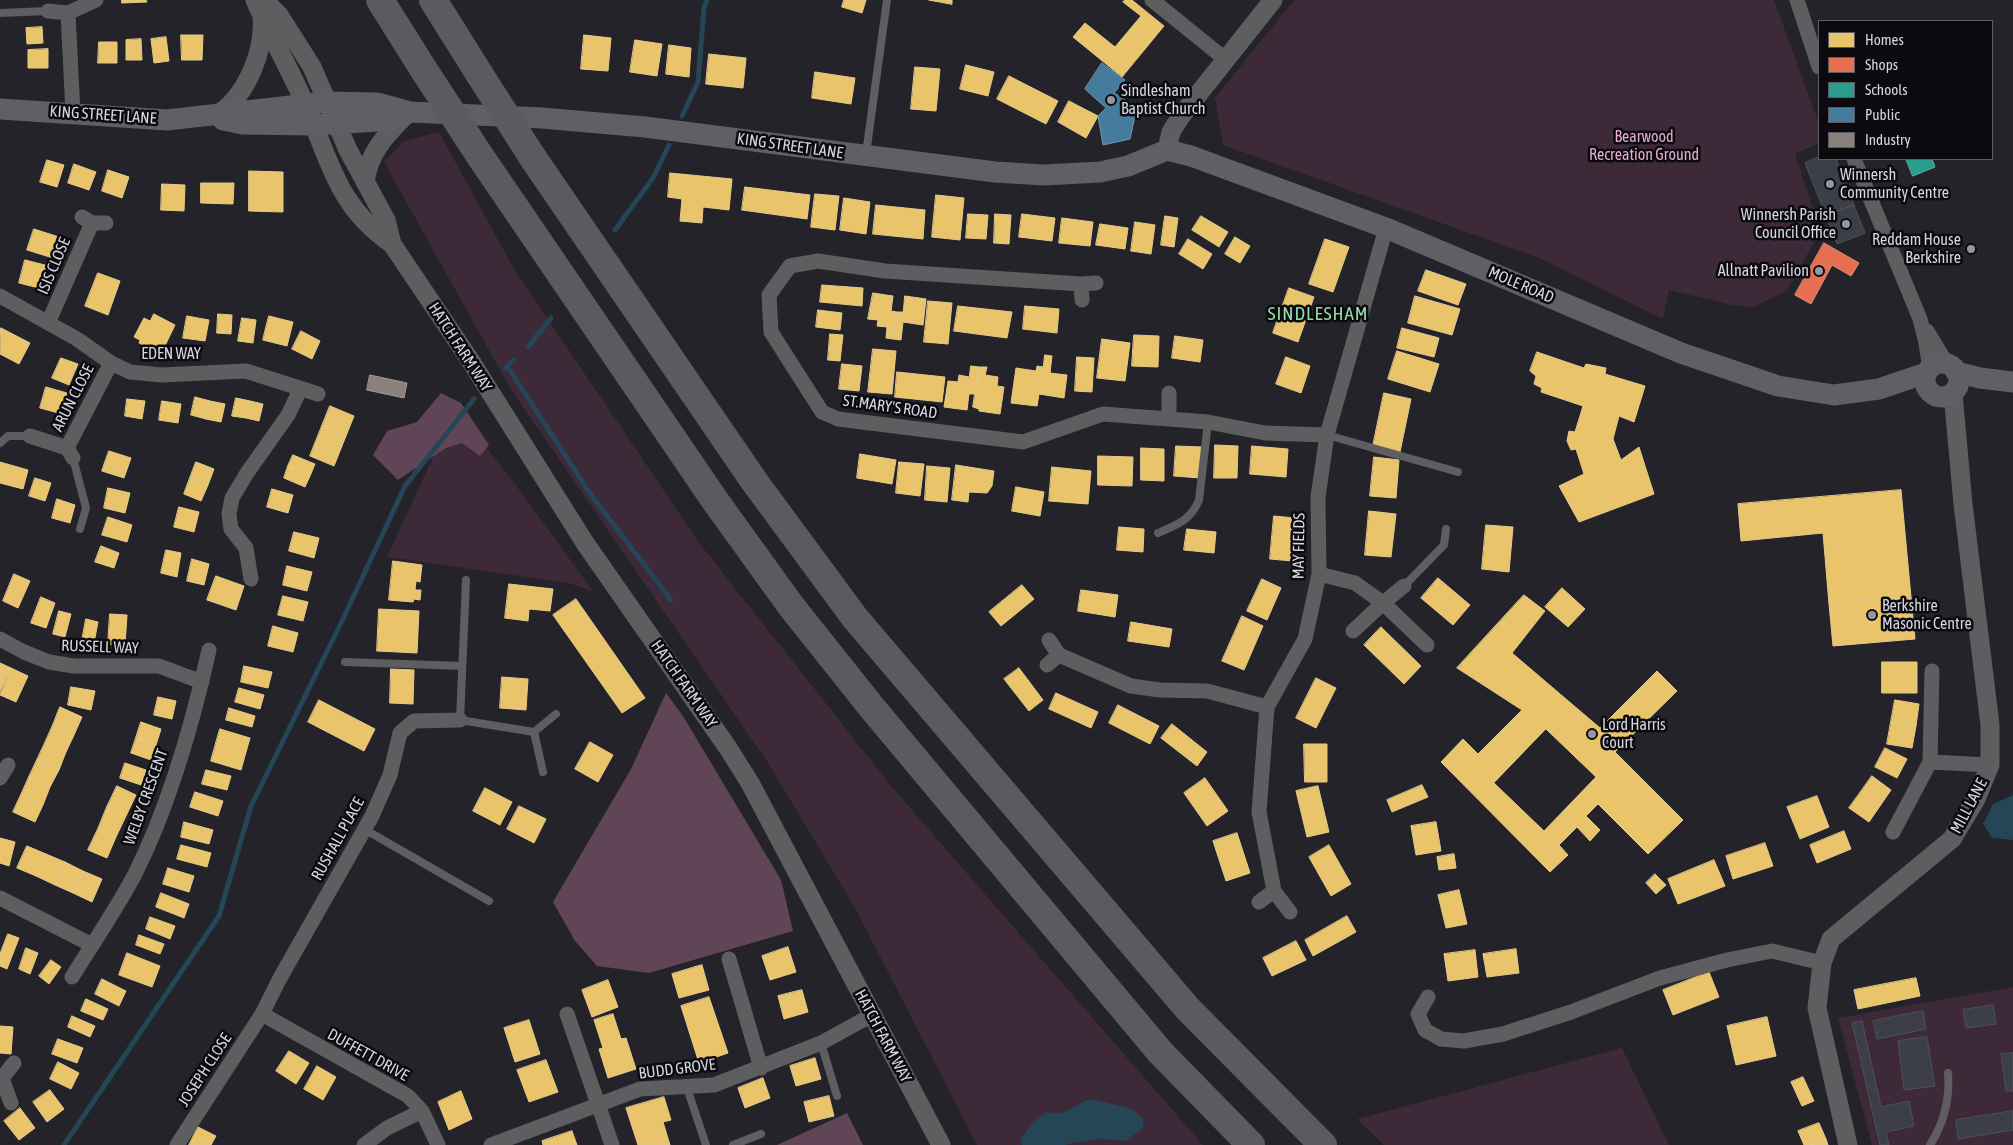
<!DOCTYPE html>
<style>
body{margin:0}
#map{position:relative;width:2013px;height:1145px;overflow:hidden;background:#232329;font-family:"Asap Condensed",sans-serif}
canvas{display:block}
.legend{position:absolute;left:1818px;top:20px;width:175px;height:140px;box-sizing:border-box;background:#0a0a0f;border:1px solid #5c5c62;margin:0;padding:6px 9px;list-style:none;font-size:15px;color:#d6d6de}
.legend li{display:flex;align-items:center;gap:10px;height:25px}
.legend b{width:25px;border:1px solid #5c5c62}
</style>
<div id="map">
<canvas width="2013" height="1145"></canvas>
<ul class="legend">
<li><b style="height:14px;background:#e9c46a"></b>Homes</li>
<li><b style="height:14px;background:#e76f51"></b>Shops</li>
<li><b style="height:14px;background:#2a9d8f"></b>Schools</li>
<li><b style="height:14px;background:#457b9d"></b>Public</li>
<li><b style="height:14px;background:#8a817c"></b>Industry</li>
</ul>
</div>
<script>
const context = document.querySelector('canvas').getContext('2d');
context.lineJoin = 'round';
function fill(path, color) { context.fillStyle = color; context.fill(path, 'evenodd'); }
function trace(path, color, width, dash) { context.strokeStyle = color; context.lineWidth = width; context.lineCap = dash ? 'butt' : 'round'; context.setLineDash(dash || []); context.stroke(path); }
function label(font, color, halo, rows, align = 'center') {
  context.font = font + ' "Asap Condensed",sans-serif'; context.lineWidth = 5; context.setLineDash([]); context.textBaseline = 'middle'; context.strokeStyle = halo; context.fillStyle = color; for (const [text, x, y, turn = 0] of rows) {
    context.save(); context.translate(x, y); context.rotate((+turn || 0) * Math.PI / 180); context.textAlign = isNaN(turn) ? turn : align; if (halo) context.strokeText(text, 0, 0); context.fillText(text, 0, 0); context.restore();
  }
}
const green = new Path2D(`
 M1294,0H1774L1819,124V144L1795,153L1820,231L1787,291L1753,307L1732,305L1669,290L1663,319L1539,258L1223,145L1215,98Z
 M439,132L514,269L700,544L892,787L1203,1145H977L854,906L768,763L510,388L384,162L404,141Z
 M455,409L507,473L593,591L568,583L387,557Z
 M2013,987V1145H1872L1838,1018Z
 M1622,1048L1669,1145H1384L1357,1119Z`);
const forest = new Path2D(`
 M441,393L461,403L489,445L480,456L462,443L446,448L398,480L373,455L387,431L417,422Z
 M666,693L683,716L781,880L793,931L649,973L597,966L575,941L553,902L631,769Z
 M847,1113L863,1145H777Z`);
const water = new Path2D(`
 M2013,795V840L1992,838L1983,824L1993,804Z
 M1091,1099L1132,1109L1143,1119V1127L1127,1141L1101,1139L1076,1142L1065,1145H1022L1020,1139L1033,1123L1046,1112C1070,1117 1071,1104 1091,1099Z`);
const homes = new Path2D(`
 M122,0H146L147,2L122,3Z
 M844,0H866L862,13L842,7Z
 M929,0H952V4Z
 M1125,0H1132L1164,26L1122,77L1073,37L1085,23L1115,47L1141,16L1123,2Z
 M42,27L43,43L27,44L26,28Z
 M181,35H203L202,60H182Z
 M584,35L611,38L608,71L581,69Z
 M166,37L169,61L154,63L151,39Z
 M141,39L142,60H126V40Z
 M635,40L662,44L657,76L630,72Z
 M99,42H117V63H98Z
 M669,45L691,48L689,77L666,74Z
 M48,49V68H28V50Z
 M709,54L746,58L743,88L706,84Z
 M966,65L994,72L988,96L960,89Z
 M915,67L940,69L936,111L911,109Z
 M815,72L855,78L851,104L812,98Z
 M1009,76L1058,101L1046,124L997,99Z
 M1069,101L1098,116L1086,138L1058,122Z
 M47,160L64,165L57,187L40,182Z
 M74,164L96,172L89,190L68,183Z
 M108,170L129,177L122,198L102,191Z
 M249,171L283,172V212L249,211Z
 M670,173L732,179L729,210L703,207L702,223L680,221L682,199L668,197Z
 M201,183H234L233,204L201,203Z
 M162,184L185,185L184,211L161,210Z
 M745,187L810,195L807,219L742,210Z
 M815,194L839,196L835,230L811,227Z
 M936,195L964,198L960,240L932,237Z
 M844,198L870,202L866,234L840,230Z
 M876,205L925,210L923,239L873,234Z
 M968,214L988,215L986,239L966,238Z
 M995,214L1011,215L1009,244L994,243Z
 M1022,214L1055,218L1052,241L1019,237Z
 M1165,216L1178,218L1174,247L1161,245Z
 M1201,216L1228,232L1219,247L1192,230Z
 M1062,218L1093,222L1090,246L1059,243Z
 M1135,222L1155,225L1151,254L1131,251Z
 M1100,224L1128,228L1125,249L1096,245Z
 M34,229L59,237L53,258L27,250Z
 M1235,237L1250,246L1240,263L1225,254Z
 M1188,239L1212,254L1203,269L1179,254Z
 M1325,239L1349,247L1333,292L1309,284Z
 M25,260L49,266L43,289L19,283Z
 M1426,270L1466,284L1458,305L1418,291Z
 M98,273L120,281L108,315L85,306Z
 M822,285L863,288L862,306L820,302Z
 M1289,288L1314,297L1298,342L1273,333Z
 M873,293L893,296L891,311L897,312L893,339L886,338L887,327L877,326L878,320L868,319Z
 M905,296L926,299L923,325L903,322L901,340L893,339L897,312H903Z
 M1415,296L1460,309L1452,335L1408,323Z
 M928,301L952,303L948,344L924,342Z
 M958,306L1012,312L1007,338L954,331Z
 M1025,306L1059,309L1057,333L1023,329Z
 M818,310L842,313L840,330L816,327Z
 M154,314L175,325L161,354L139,343L140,340L134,337L144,318L150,321Z
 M218,314L232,315L231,334L217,333Z
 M187,316L209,320L205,341L183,338Z
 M269,316L293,322L287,346L263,340Z
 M242,318L256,320L253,343L238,341Z
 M1,328L30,343L19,364L0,354Z
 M1402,328L1439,338L1434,357L1397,348Z
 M301,331L320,341L312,359L292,349Z
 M830,334L843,335L840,361L828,360Z
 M1134,335L1159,336L1158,367L1132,366Z
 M1175,336L1203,340L1200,362L1172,358Z
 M1102,339L1130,343L1125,381L1097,378Z
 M873,349L896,351L892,394L868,392Z
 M1397,351L1439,364L1430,392L1388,379Z
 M1537,352L1584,368L1586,364L1606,368L1605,374L1645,386L1634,422L1619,416L1613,439L1621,460L1639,447L1654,494L1579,522L1559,486L1584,474L1576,449L1571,450L1567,441L1569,431L1575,432L1583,406L1541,392L1542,388L1534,384L1536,376L1530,371Z
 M1045,355L1052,356L1050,373L1067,375L1064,398L1039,394L1037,406L1011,403L1016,368L1036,371L1037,366L1043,367Z
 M1077,357L1094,358L1092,392L1075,391Z
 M1286,357L1310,366L1301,393L1276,384Z
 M61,358L78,364L69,385L52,378Z
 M842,364L862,366L859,391L839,389Z
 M971,366L979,367L975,394H969L967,410L944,407L948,381L958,382L959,375L969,377Z
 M979,367H987L985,375L998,377L997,386L1004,387L1000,414L979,411V409L973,407Z
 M897,372L945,377L942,402L895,397Z
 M46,387L67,393L62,414L40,408Z
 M1384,393L1411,399L1400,452L1373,446Z
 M195,397L210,401L206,419L191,415Z
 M236,398L250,401L246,418L232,416Z
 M127,399L145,401L142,419L125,416Z
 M162,401L181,404L178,423L159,420Z
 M210,401L225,404L221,422L206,419Z
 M250,401L263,404L259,421L246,418Z
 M330,406L354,416L350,426L326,416Z
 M326,416L350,426L346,436L322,426Z
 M322,426L346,436L342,446L318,436Z
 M318,436L342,446L338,456L314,446Z
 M1215,445L1238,446L1237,478H1214Z
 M314,446L338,456L334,466L310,456Z
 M1176,446L1202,447L1200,478L1174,476Z
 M1252,446L1288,449L1286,477L1250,474Z
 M1141,448L1164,449V481L1141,480Z
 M109,451L131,458L124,478L102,471Z
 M860,454L896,460L892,484L857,478Z
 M293,455L315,464L310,476L288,466Z
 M1098,456L1133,457L1132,486L1098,485Z
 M1374,457L1399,460L1396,498L1370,496Z
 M0,462L28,470L23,489L0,483Z
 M196,462L214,469L208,485L190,478Z
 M899,462L924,464L920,496L896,493Z
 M956,465L994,471L992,486L987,493L969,492L968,502L952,500Z
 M288,466L310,476L305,487L284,478Z
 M927,466L950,468L947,502L925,500Z
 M1052,467L1091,471L1088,504L1049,501Z
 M35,478L51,483L45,501L29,496Z
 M190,478L208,485L201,501L184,494Z
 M1016,487L1044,492L1040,516L1012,511Z
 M108,488L130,493L125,513L104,508Z
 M272,489L293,495L288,513L267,507Z
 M1901,490L1911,597L1829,604L1823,533L1741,541L1738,504Z
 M57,499L75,505L70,523L52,518Z
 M179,507L199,512L194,532L174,527Z
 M1369,511L1396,514L1391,557L1365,555Z
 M1274,516L1295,518L1292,561L1270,559Z
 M108,517L132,525L127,542L102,535Z
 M1486,525L1513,527L1509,572L1482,569Z
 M1119,527L1144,529L1143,552L1117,550Z
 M1187,529L1216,532L1214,553L1184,550Z
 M294,532L319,538L314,558L289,551Z
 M101,546L119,553L114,568L95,562Z
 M166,550L181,553L177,577L161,573Z
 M192,559L209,564L204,585L187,581Z
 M393,561L422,565L420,582L416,581L415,590H421L420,600L414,599L413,602L389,600Z
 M287,566L312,572L307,591L283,585Z
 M14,574L30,581L18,608L3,601Z
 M216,576L244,586L236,610L207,600Z
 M1438,578L1470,605L1453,625L1421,598Z
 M1262,579L1281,588L1267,620L1247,611Z
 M509,584L553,589L550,611L529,609L528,621L505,618Z
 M1022,585L1034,599L1001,626L989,612Z
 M1562,588L1585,609L1568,627L1545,607Z
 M1081,590L1118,595L1115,617L1078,611Z
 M1524,595L1545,611L1512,653L1600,728L1657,671L1677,691L1615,752L1683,820L1648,854L1598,804L1586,816L1600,830L1590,841L1577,827L1559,845L1568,855L1550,872L1441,762L1463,739L1478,754L1522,710L1457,668ZM1546,729L1596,777L1544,831L1494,783Z
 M283,596L308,602L303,621L278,615Z
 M41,597L55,603L46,628L31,623Z
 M1911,597L1915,639L1833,646L1829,604Z
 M576,599L645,698L622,713L553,615Z
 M379,609L419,611L417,653L377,651Z
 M59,611L71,614L65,637L53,634Z
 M110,614L127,615L125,645L108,644Z
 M1242,616L1263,626L1244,670L1222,661Z
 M86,619L98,622L94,643L82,641Z
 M1131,622L1172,629L1169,647L1128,641Z
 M273,626L298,633L293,652L268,646Z
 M1381,627L1421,666L1404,684L1364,645Z
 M1882,662H1917V693H1882Z
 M0,663L11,668L0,691Z
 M244,666L272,672L268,688L241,682Z
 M11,668L28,676L16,702L0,695Z
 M1019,668L1043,700L1029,711L1004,679Z
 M391,669L414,670L413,704L390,703Z
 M502,677L528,679L526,710L500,708Z
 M1316,678L1336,688L1316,728L1296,718Z
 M71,687L95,691L91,710L68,705Z
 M239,688L264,695L260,709L235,702Z
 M1056,693L1098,712L1091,728L1049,709Z
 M158,697L176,701L172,719L154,715Z
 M319,700L375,729L364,751L308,722Z
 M1895,700L1919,704L1916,726L1891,722Z
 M1118,705L1159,726L1150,744L1109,723Z
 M60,707L82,717L74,735L53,725Z
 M229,708L255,716L252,727L226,720Z
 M141,722L161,729L156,745L136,738Z
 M1891,722L1916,726L1912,748L1887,744Z
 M1172,724L1207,752L1197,766L1161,738Z
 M53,725L74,735L66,752L45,743Z
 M220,729L250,738L241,770L211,761Z
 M136,738L156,745L151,760L131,753Z
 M590,742L613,755L598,782L575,769Z
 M45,743L66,752L59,770L37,760Z
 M1304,744H1327V782H1305Z
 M1885,748L1907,759L1897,778L1875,767Z
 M37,760L59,770L50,787L29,777Z
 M125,763L146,770L141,785L120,778Z
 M206,770L231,776L227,790L202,784Z
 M1872,776L1891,790L1880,806L1860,793Z
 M29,777L50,787L43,805L21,795Z
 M1205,778L1228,811L1207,826L1184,793Z
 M1422,785L1428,797L1392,812L1387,800Z
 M117,786L136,795L126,816L107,807Z
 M1318,786L1329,832L1307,837L1296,791Z
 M485,788L512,802L500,825L473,811Z
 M195,792L223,801L218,816L190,807Z
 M1860,793L1880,806L1869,822L1849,808Z
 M21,795L43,805L35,822L13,812Z
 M1817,796L1829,827L1800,839L1787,807Z
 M519,806L546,819L534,843L507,829Z
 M107,807L126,816L116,837L98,829Z
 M184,822L213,830L209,844L181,837Z
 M1436,822L1441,851L1416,855L1411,826Z
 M98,829L116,837L107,858L88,850Z
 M1844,831L1851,849L1817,863L1810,845Z
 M1237,833L1250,873L1226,881L1213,841Z
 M0,838L15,842L9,866L0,863Z
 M1765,843L1773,866L1733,879L1726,856Z
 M181,845L211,853L207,867L177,859Z
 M1329,845L1351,884L1331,896L1309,857Z
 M27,846L46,854L36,876L17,868Z
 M46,854L65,862L55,885L36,876Z
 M1454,854L1456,868L1439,870L1437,857Z
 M1714,860L1725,886L1678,904L1668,879Z
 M65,862L83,871L73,893L55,885Z
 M168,868L194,876L189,892L163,884Z
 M83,871L102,879L92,902L73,893Z
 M1655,874L1666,885L1656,894L1646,883Z
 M1459,890L1467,924L1446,928L1438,895Z
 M161,893L189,904L184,918L156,907Z
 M1347,916L1356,932L1313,956L1305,940Z
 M150,917L175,926L170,939L146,929Z
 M8,934L19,938L7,969L0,966V954Z
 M139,935L164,944L160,954L136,945Z
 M1296,941L1306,960L1272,976L1263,958Z
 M788,947L796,972L770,980L762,956Z
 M26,948L38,953L30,974L19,969Z
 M1516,949L1519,973L1487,977L1483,954Z
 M1475,950L1478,977L1448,981L1444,954Z
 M127,953L160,966L152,987L119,975Z
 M51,960L61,967L49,984L39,976Z
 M702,965L709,990L679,998L672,974Z
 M1709,972L1719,997L1673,1015L1663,990Z
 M1916,978L1920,996L1858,1009L1854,990Z
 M102,979L126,991L119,1006L95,994Z
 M608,980L618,1007L592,1017L582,990Z
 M802,990L808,1012L784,1019L778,996Z
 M709,997L728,1053L699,1063L681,1006Z
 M86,999L108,1009L103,1020L81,1011Z
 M613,1014L621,1039L626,1038L636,1069L608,1078L599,1049L603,1048L594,1020Z
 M72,1016L95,1026L90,1037L68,1027Z
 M1767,1017L1776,1056L1736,1065L1727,1026Z
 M529,1020L540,1054L515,1062L504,1028Z
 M0,1026L13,1027L11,1054L0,1053Z
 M58,1039L83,1048L77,1063L52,1054Z
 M289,1051L309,1063L296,1084L276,1071Z
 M815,1058L821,1079L796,1086L790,1066Z
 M546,1060L558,1092L529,1102L517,1070Z
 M58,1062L79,1073L71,1089L50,1079Z
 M317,1066L336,1077L323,1100L304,1089Z
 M1803,1077L1814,1101L1802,1106L1791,1082Z
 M763,1078L770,1098L745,1108L738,1088Z
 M50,1090L64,1109L47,1122L33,1102Z
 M461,1091L472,1119L449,1130L438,1102Z
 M829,1096L834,1116L809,1122L804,1102Z
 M664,1097L671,1120L663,1122L670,1145H638L626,1108Z
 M20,1108L35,1128L19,1140L4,1121Z
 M1819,1123L1826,1139L1811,1145H1804L1798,1131Z
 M198,1127L216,1136L211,1145H189Z
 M572,1131L577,1145H543L542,1141Z
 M1826,1139L1828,1145H1811Z`);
const shops = new Path2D(`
 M1824,243L1859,263L1851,276L1832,265L1811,304L1795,295Z`);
const schools = new Path2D(`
 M1906,159H1932L1935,167L1913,176Z`);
const public = new Path2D(`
 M1102,63L1125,80L1114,93L1137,107L1130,139L1103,145L1098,116L1106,108L1085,89Z`);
const industry = new Path2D(`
 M370,375L407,383L404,398L367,390Z`);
const stream = new Path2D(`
 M682,116L698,82L704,8L707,0
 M615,230L653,178L669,145
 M528,347L551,318
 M507,366L589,492L671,600
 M505,368L514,360
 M64,1145L219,916L251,806L343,619L405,486L474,399`);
const building = new Path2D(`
 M1819,157L1836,159L1854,205L1826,216L1805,163Z
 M1854,205L1865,233L1837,244L1826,216Z
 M1993,1005L1996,1024L1966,1028L1963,1010Z
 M1923,1011L1926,1029L1877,1039L1873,1021Z
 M1862,1021L1881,1107L1909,1101L1914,1126L1886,1132L1889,1145H1880L1852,1023Z
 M1927,1037L1935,1086L1904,1090L1898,1041Z
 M2013,1053V1091H2006L2001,1054Z
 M2013,1111V1130L1958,1139L1956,1120Z`);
const service = new Path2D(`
 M0,13L48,11
 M866,154L887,0
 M1327,435L1458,472
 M0,443L8,436H30
 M73,458L86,508L80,529
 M1158,533C1177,525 1191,520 1199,500L1208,422
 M466,580L460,720L534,732L543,772
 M1404,586L1444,545L1446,529
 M345,662L462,666
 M534,732L556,714
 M364,829L489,901
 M821,1043L837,1096
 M686,1085L706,1145
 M733,1145L761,1134
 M1930,1145C1944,1123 1950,1098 1948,1073`);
const minor = new Path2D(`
 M1152,0L1225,59
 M1797,0L1819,67
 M48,11L68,13L96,0
 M68,13L73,113
 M1854,159L1920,319L1926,343L1930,369
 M82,217L92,223H106
 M1096,283L1081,284L885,271L818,261L790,266L769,295L771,332L822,412L838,419L1023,442L1103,414L1208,422L1265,433L1327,435
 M1081,284L1082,300
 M0,296L77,339L111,363L130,372L162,375L246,371L318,394
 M48,323L92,223
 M1927,331L1947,364
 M1169,393V419
 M30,436L67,448L73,458
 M67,448L111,363
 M1319,574L1355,583L1383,603L1353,631
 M251,579L246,548L231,529L229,514L232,498L247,473L288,415L300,390
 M1404,586L1383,603L1427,645
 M0,639L24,652L49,662L74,666H159L202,682
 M1049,640L1059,655
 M1047,665L1059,655L1131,686L1160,690L1207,691L1267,707
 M1932,671L1930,762L1990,765
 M0,778L8,765
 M1893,832L1930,762
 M1274,891L1290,912
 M0,898L92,945
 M1259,902L1274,891L1259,812L1267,707L1305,639L1319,574L1318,497L1327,435L1386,228
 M729,959L761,1068
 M72,977C93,943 116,910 135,874C170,804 192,726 209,650
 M1428,997L1418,1014L1425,1030L1441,1039L1464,1041L1503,1034L1571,1012L1660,978L1727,960L1772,951L1822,963
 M262,1014L408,1096L422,1111L438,1145
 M567,1014L612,1145
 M2,1078L14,1063
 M0,1079L2,1078L11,1103
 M177,1145L262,1014L280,978L372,816L390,775L400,733L414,721L460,720
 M364,1145L387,1128L422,1111
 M491,1145L640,1089L714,1085L821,1043L872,1015`);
const tertiary = new Path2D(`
 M255,0C270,35 290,69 305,104C330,160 337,207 392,244
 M264,0L279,15L312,67L348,150L386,220L392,244L472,363L585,543L728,748L750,783L941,1145
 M220,113C247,94 265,50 262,17
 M1167,150L1171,132L1181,116L1273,0
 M365,182C369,153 384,137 404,117
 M1848,1145L1817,1008L1822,963L1831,939L1952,839L1976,799L1990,765V725L1963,504L1953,393`);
const secondary = new Path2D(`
 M0,109L167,120L326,102L377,103L410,112L542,118L645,127L995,172L1044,175L1100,172L1128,166L1167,150L1191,156L1386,228L1681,353L1778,386L1834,395L1879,389L1926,373
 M223,120L243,124L313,125L394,120L410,112
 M1925 380a17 17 0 1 1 34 0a17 17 0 1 1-34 0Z
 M1956,372L1980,378L2013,382`);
const motorway = new Path2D(`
 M380,0L422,67
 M433,0L480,75
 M480,156L716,502L791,606L873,709L1160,1052L1251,1145
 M533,158L754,481L855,618L1188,1009L1323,1145`);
const motorwayBridge = new Path2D(`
 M422,67L480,156
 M480,75L533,158`);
const markers = [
 [1111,100,5,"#97979f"],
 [1830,184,5,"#97979f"],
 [1846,224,5,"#97979f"],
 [1971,249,5,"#97979f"],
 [1819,271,5,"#97979f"],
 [1872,615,5,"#97979f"],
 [1592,734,5,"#97979f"]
];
const poiNames = [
 ["Sindlesham",1121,91],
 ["Baptist Church",1121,109],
 ["Winnersh",1840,175],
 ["Community Centre",1840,193],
 ["Winnersh Parish",1836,215,"right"],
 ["Council Office",1836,233,"right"],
 ["Reddam House",1961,240,"right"],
 ["Berkshire",1961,258,"right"],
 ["Allnatt Pavilion",1809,271,"right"],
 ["Berkshire",1882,606],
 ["Masonic Centre",1882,624],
 ["Lord Harris",1602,725],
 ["Court",1602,743]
];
const streetNames = [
 ["KING STREET LANE",103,115,4],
 ["KING STREET LANE",790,146,8],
 ["ISIS CLOSE",54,266,-67],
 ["MOLE ROAD",1521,285,23],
 ["HATCH FARM WAY",460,347,57],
 ["EDEN WAY",171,354],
 ["ARUN CLOSE",73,398,-63],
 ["ST.MARY'S ROAD",890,407,8],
 ["MAY FIELDS",1299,546,-89],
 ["RUSSELL WAY",100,647,2],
 ["HATCH FARM WAY",684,684,55],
 ["WELBY CRESCENT",146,797,-70],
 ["MILL LANE",1969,806,-62],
 ["RUSHALL PLACE",338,839,-61],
 ["HATCH FARM WAY",883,1036,62],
 ["DUFFETT DRIVE",368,1055,29],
 ["BUDD GROVE",677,1069,-7],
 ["JOSEPH CLOSE",205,1070,-57]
];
const parkNames = [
 ["Bearwood",1644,137],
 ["Recreation Ground",1644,155]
];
const quarterNames = [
 ["SINDLESHAM",1318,314]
];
fill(green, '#3d2937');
fill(forest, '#604557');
fill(water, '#244656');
fill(homes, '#e9c46a');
trace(homes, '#e3c98d', 1);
fill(shops, '#e76f51');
trace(shops, '#e28e7b', 1);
fill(schools, '#2a9d8f');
trace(schools, '#5eaea7', 1);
fill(public, '#457b9d');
trace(public, '#7096b0', 1);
fill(industry, '#8a817c');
trace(industry, '#a19a99', 1);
trace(stream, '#244656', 5);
fill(building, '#3c3f47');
trace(building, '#4f5156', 1);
trace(service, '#5e5d5f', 8);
trace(minor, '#5e5d5f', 15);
trace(tertiary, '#5e5d5f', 19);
trace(secondary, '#605f63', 21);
trace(motorway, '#5c5a60', 28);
trace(motorwayBridge, '#5c5a60', 28);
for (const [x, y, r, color] of markers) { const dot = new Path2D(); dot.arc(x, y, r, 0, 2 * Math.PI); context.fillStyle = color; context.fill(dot); trace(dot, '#0a0a0f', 2); }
label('16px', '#d6d6de', '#0a0a0f', poiNames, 'left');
label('16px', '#d6d6de', '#0a0a0f', streetNames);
label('16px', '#e5abd0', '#0a0a0f', parkNames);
context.letterSpacing = '1px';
label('19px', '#97dba7', '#0a0a0f', quarterNames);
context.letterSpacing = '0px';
</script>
